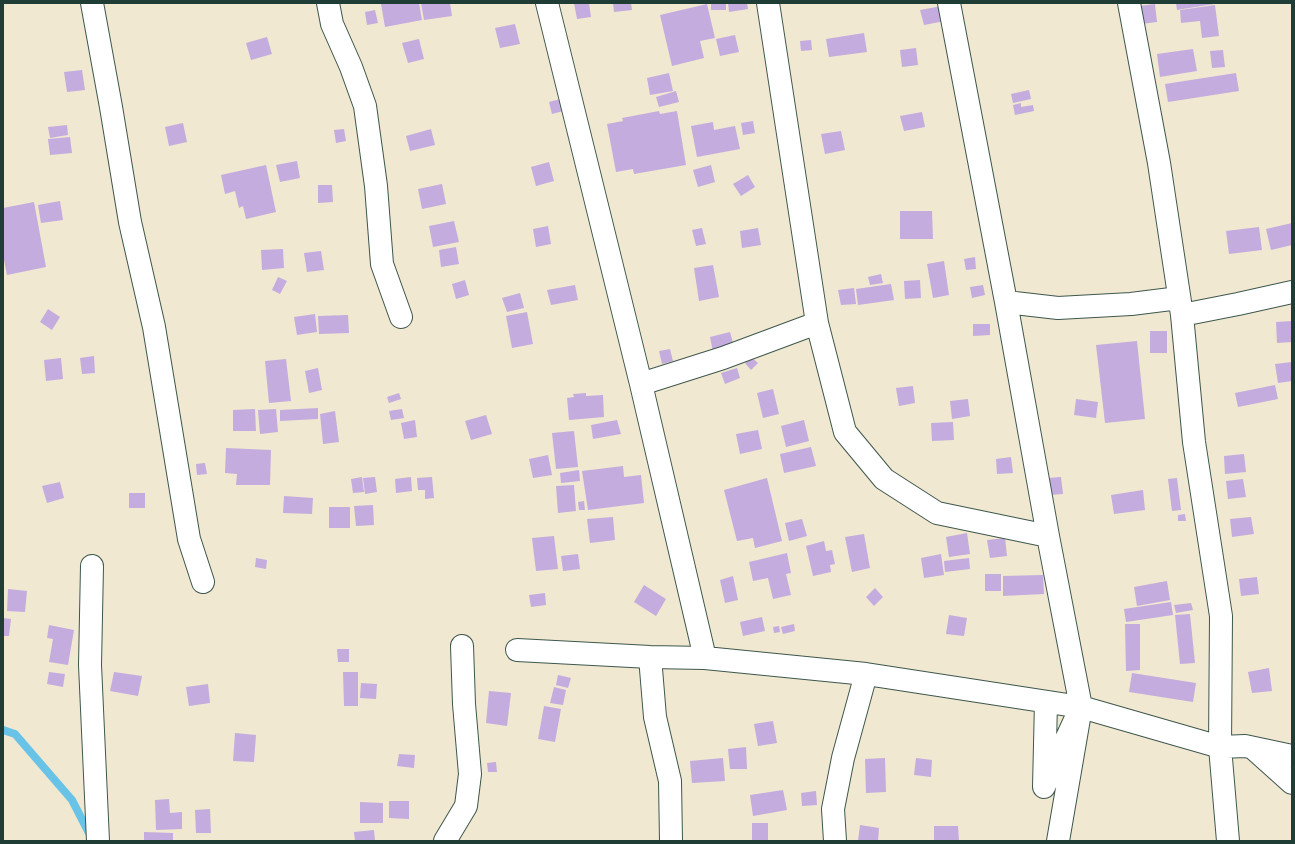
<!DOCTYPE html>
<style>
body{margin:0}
#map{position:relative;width:1295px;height:844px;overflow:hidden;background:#f0e8d1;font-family:Delius,sans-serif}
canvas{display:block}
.frame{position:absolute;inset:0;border:4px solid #1f3d34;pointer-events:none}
</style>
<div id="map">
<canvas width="1295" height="844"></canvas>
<div class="frame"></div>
</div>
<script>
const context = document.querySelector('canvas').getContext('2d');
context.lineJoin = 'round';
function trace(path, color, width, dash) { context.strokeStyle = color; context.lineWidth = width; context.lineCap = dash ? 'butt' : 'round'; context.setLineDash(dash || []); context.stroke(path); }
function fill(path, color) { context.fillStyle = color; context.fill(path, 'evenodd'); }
const stream = new Path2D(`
 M3,730L15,734L72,800L91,837`);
const building = new Path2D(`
 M387,3H419L422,20L385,27L381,4Z
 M421,3H450L452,16L424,20Z
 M574,3H589L591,17L577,19Z
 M613,3H631L632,10L614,12Z
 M711,3H726V10H711Z
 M728,3H747L748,9L729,12Z
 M1176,3H1214V4L1177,10Z
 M707,4L715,38L700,41L704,58L672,66L660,15Z
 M1155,4L1157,22L1141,24L1139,6Z
 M1215,5L1219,36L1202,38L1200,21L1181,23L1180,10Z
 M942,6L945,21L924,25L920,10Z
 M375,10L378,23L367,25L365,12Z
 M515,24L520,44L500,48L495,28Z
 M864,33L867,52L829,57L826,39Z
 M735,35L739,52L720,56L716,39Z
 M267,37L272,54L251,60L246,43Z
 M419,39L424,59L408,63L402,43Z
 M811,40L812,50L801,51L800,41Z
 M916,48L918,65L902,67L900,50Z
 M1193,49L1197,71L1160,77L1157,54Z
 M1223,50L1225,67L1212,68L1210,51Z
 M82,70L85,90L67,92L64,72Z
 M669,73L673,91L650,95L647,78Z
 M1236,73L1239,91L1168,102L1165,84Z
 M1029,90L1031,99L1013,103L1011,94Z
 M676,91L679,102L659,107L656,97Z
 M560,99L563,111L552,114L549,102Z
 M1021,103V107L1033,105L1034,111L1015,115L1013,105Z
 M659,111L660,114L677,111L686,165L634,174L633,169L616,172L607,124L623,121L622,118Z
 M922,112L925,127L904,131L900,116Z
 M753,121L755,133L743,135L741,123Z
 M713,122L714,130L735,126L740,149L697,157L691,126Z
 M183,123L187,142L169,146L165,127Z
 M67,125L68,135L50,138L48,127Z
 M344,129L346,141L336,143L334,130Z
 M431,129L435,145L410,151L406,136Z
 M841,131L845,150L825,154L821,134Z
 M70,137L72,153L50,155L48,139Z
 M297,161L300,178L280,182L276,165Z
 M549,162L554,181L536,186L531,167Z
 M266,165L276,212L246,219L243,206L239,208L235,191L225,194L221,175Z
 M711,165L715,182L698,187L693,170Z
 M748,175L755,187L741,196L733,184Z
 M442,184L446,204L422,209L418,189Z
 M318,185H332L333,202L318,203Z
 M60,201L63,220L41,223L38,205Z
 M34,202L46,267L7,275L3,255V208Z
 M900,211H932L933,239H900Z
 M454,221L459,242L433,247L429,226Z
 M1292,223V245L1271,250L1266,229Z
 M548,226L551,244L536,247L533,229Z
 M1259,227L1262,250L1229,254L1226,231Z
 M702,228L706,244L696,246L692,230Z
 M758,228L761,245L742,248L740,231Z
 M456,247L459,264L441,267L439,250Z
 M283,249L284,268L262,270L261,250Z
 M321,251L324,270L307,272L304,253Z
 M975,257L976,269L966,270L964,259Z
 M944,261L949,295L933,298L927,264Z
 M713,265L719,297L699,301L694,268Z
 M881,274L883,283L870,285L868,277Z
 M278,277L287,281L280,294L272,290Z
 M465,280L469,295L456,299L452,284Z
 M920,280L921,298L905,299L904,281Z
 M891,284L894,300L858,305L856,289Z
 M575,285L578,300L551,305L547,290Z
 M983,285L985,295L972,298L970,287Z
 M854,288L856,304L841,305L838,290Z
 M520,293L524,308L507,312L502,298Z
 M48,309L60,317L52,330L40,322Z
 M527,312L533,344L512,348L506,316Z
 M315,314L317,332L297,335L294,317Z
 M348,315L349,333L319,334L318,316Z
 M1292,321V342L1277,343L1276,322Z
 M973,324H990V335L973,336Z
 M1150,331H1167V353H1150Z
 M730,332L734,347L713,352L710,337Z
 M1137,341L1145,419L1105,423L1096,345Z
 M670,349L673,361L662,364L659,351Z
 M94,356L95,373L82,374L80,358Z
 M751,357L758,363L751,370L745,363Z
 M61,358L63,379L46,381L44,360Z
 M286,359L291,401L269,403L265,361Z
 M1292,362V381L1278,383L1275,364Z
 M318,368L322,390L309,393L305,371Z
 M737,368L740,378L725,384L721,373Z
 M1275,385L1278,399L1238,407L1235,393Z
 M913,386L915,403L899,406L896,388Z
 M773,389L779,414L763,418L757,393Z
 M399,393L401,399L389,403L387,397Z
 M586,393V396L603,395L604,417L569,420L567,398L574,397L573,394Z
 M968,399L970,416L952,419L950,401Z
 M1076,399L1098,402L1096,418L1074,415Z
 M318,408V419L280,421V410Z
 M255,409L256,431H233V410Z
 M276,409L278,432L260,434L258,410Z
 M402,409L404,418L391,420L389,411Z
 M335,411L339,442L323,444L320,414Z
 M486,415L492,434L471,440L465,421Z
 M415,420L417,437L404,439L401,423Z
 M617,420L621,434L593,439L591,425Z
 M804,420L809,441L786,447L781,426Z
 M953,422L954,440L932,441L931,423Z
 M758,430L762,449L740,454L736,434Z
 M574,431L578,467L556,469L552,433Z
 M811,447L816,466L784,473L780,454Z
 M226,448L271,450L270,485H236L237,474L225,473Z
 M1244,454L1246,472L1225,474L1224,456Z
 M548,455L552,475L533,478L529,459Z
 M1011,457L1013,473L997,474L996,459Z
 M205,463L207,474L197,475L196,464Z
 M623,466L624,477L641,475L644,503L588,510L582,471Z
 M579,470L580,481L561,483L560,473Z
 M362,477L364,492L353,493L351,479Z
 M375,477L377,492L365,494L363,478Z
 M411,477L412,491L396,493L395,479Z
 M432,477L434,498L425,499V490H418L417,478Z
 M1061,477L1063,494L1049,495L1048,478Z
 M767,478L782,541L755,548L753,538L737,541L724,490Z
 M1177,478L1181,510L1172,511L1168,479Z
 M1243,479L1246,497L1228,499L1226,481Z
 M60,482L64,498L47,503L42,486Z
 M574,485L576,511L558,513L556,486Z
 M1143,490L1145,510L1114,514L1111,495Z
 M129,493H145V508H129Z
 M284,496L313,498L312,514L283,513Z
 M584,501L585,510H579L578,502Z
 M373,505L374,525L356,526L354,506Z
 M329,507H350V528H329Z
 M1185,514L1186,521H1178V515Z
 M613,517L615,540L590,543L587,519Z
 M1251,517L1254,534L1232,537L1230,519Z
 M802,519L807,536L789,541L785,523Z
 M967,533L970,554L949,557L946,537Z
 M864,534L870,568L852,572L845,537Z
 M554,536L558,569L536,571L532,538Z
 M1005,538L1007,556L990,558L987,540Z
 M824,541L826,551L832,550L835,564L830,565L831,572L813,576L806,546Z
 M787,553L791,573L786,574L791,595L773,599L768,578L753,581L749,562Z
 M578,554L580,569L563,571L561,556Z
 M941,554L944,575L924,578L921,558Z
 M256,558L267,560L266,569L255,567Z
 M969,558L970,569L945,572L944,561Z
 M985,574H1001V591H985Z
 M1043,575L1044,594L1003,596V576Z
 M733,576L738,600L725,603L720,580Z
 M1257,577L1259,594L1241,596L1239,579Z
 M1167,581L1170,600L1137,606L1134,587Z
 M644,585L666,599L656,616L634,602Z
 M875,588L883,597L874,606L866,597Z
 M8,589L27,591L25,612L7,611Z
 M545,593L546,605L531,607L529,595Z
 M1171,602L1173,615L1126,622L1124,609Z
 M1191,603L1193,610L1176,613L1174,605Z
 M1190,614L1195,663L1180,664L1175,615Z
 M949,615L967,618L964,636L946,634Z
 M762,617L765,631L743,636L740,622Z
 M3,618L11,619L9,636H3Z
 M794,624L795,631L783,634L781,627Z
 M1125,624H1140V670L1126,671Z
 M49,625L74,630L68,665L49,662L53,639L47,638Z
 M779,626L780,632L774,633L773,627Z
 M337,649H349V662H338Z
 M1269,668L1272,691L1252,693L1248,672Z
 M49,672L65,674L63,687L47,684Z
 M114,672L142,676L138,696L110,691Z
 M343,672H358V706H344Z
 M1132,673L1196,683L1193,702L1129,692Z
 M558,675L571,678L568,688L556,685Z
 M361,683L377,684L376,699L360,698Z
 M208,684L210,703L189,706L186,687Z
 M554,687L566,690L563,705L550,703Z
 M489,691L511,693L507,726L486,723Z
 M544,706L561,709L555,742L538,739Z
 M773,721L777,743L758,746L754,724Z
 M235,733L256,735L254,762L233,761Z
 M746,747L747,769H730L728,749Z
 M399,754L415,755L414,768L397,766Z
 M723,758L725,781L692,783L690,761Z
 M885,758L886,792L866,793L865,759Z
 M916,758L932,760L931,777L914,775Z
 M496,762L497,772H488L487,763Z
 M783,790L787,810L753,816L750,795Z
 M816,791L817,805L802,806L801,793Z
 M169,799L170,813L182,812V829L156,830L155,800Z
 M389,801H409V819L389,818Z
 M360,802L383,803V823H360Z
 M210,809L211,833H196L195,810Z
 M752,823H768V841H752Z
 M860,825L879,828L878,841H858Z
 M934,826H958L959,841H934Z
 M374,830L375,841H355L354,832Z
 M144,832L173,833V841H144Z`);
const street = new Path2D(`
 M92,3L111,107L130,222L154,327L189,539L203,582
 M328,3L332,24L351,67L365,106L376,186L382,264L401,317
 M547,3L641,384L705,658
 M768,3L817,323L845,432L884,479L937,513L1048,536
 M949,3L1006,302L1048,536L1081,707
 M1129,3L1159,163L1182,315L1194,442L1221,616L1220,747L1228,841
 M1006,302L1058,308L1131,304L1179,298
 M1182,315L1238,304L1292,292
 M641,384L723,358L817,323
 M92,566L90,665L98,841
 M517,650L650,657L705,658L866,674L1081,707L1220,747L1245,746L1292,756
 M650,657L655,717L670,781L671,841
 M1046,702L1044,787L1081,707L1058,841
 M1253,748L1292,783
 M445,841L466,806L470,774L464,704L462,646
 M835,841L833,809L843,758L866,674`);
trace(stream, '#69c3e7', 8);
fill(building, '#c4acde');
trace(street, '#3e574c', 24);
trace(street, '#fff', 22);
</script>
